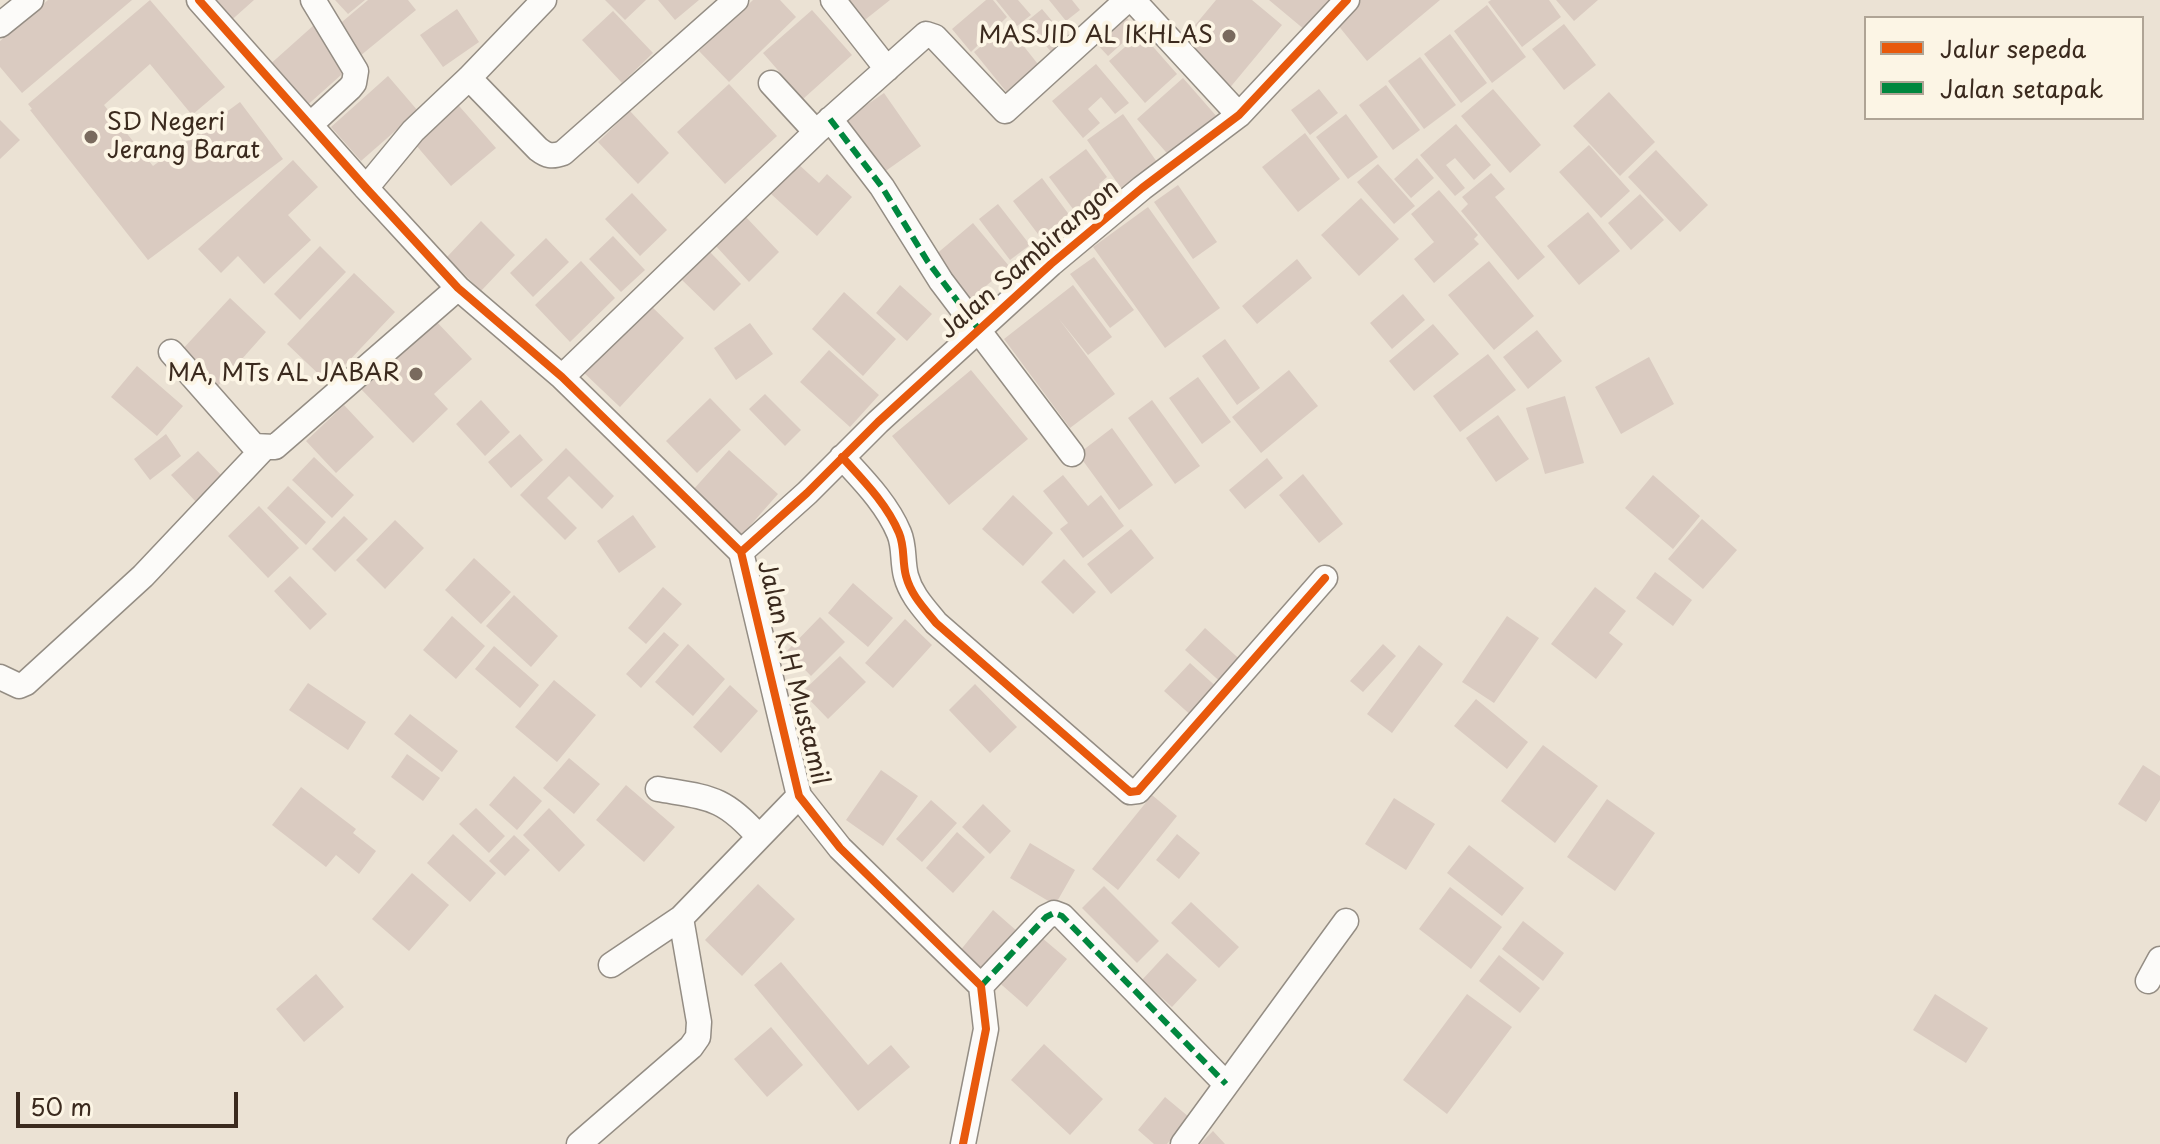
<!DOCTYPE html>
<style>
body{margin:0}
#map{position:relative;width:2160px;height:1144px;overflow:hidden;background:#ebe2d4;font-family:"Playpen Sans",sans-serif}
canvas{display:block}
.legend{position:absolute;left:1864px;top:16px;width:280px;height:104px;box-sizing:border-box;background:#fcf5e5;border:2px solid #afa495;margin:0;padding:10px 14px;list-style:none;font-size:24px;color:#3b2a1e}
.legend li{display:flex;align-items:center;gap:16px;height:40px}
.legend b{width:40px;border:2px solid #afa495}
.scale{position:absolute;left:16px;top:1092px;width:222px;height:36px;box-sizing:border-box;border:4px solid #3b2a1e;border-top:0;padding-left:10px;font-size:24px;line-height:28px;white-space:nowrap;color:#3b2a1e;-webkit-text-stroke:6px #fcf5e5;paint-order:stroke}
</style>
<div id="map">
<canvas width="2160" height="1144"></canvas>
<ul class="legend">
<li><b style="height:10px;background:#e8590c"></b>Jalur sepeda</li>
<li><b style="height:10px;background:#00873e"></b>Jalan setapak</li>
</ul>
<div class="scale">50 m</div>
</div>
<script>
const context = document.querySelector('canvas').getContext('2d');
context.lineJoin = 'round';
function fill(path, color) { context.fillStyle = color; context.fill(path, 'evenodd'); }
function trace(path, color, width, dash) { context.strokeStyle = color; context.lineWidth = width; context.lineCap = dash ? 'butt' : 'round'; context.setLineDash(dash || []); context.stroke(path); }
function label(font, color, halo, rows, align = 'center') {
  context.font = font + ' "Playpen Sans",sans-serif'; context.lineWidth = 8; context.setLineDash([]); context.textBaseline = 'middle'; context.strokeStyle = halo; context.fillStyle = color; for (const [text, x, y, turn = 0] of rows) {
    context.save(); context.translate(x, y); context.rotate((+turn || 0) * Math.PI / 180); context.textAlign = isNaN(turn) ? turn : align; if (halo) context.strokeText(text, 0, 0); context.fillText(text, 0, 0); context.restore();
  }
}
const building = new Path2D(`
 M48,0H132L22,93L0,67V41Z
 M150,0L225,87L192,115L150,64L104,105L153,166L240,102L283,159L148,260L30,110L32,109L28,104Z
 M204,0H254L226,25Z
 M335,0H365L348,14Z
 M368,0H408L416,10L360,56L336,27Z
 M605,0H646L625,20Z
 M658,0H699L675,20Z
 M753,0H780L796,17L729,82L699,51Z
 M843,0H890L861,23Z
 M986,0H993L1007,17L971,52L952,29Z
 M996,0H1018L1031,15L1017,26Z
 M1049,0H1072L1080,10L1066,21Z
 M1216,0H1252L1282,25L1228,90L1176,48Z
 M1269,0H1330L1305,30Z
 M1356,0H1440L1367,61L1333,19Z
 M1491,0H1549L1561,17L1522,47L1488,2Z
 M1556,0H1598L1574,21Z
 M1487,5L1526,57L1492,83L1454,31Z
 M457,9L479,42L443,67L420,35Z
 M1042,9L1068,40L1052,53L1026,22Z
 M812,10L852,55L803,99L763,53Z
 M613,11L653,53L622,83L582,40Z
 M1122,12L1137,30L1108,56L1092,39Z
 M1564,24L1596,65L1564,90L1532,49Z
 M314,25L350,67L303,109L267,67Z
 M1007,25L1041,68L1009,95L974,52Z
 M1141,33L1177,74L1145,103L1109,61Z
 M1450,34L1487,83L1461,103L1424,54Z
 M1420,57L1456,105L1424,129L1388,81Z
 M1096,64L1129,103L1115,114L1101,97L1088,109L1100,123L1083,138L1052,101Z
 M388,76L418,111L361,161L331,127Z
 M1183,78L1218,118L1172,159L1137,119Z
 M729,84L777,136L725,184L677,132Z
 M1386,85L1420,130L1393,150L1359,105Z
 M1319,89L1338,113L1310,135L1291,110Z
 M1493,89L1541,145L1510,173L1461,116Z
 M1609,92L1655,142L1620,176L1573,126Z
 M884,93L921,146L880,175L843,121Z
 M453,99L496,148L451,186L409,137Z
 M630,111L669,153L638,184L598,142Z
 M1123,114L1157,162L1121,188L1087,140Z
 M1346,114L1378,157L1348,179L1316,137Z
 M0,120L20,140L0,159Z
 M1456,124L1491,165L1474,180L1455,158L1446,165L1465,188L1455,196L1420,155Z
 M1305,133L1340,179L1298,212L1262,167Z
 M1589,145L1630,191L1601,218L1559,172Z
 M1086,149L1107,177L1099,184L1116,207L1088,229L1049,177Z
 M1656,150L1708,205L1680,232L1628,177Z
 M1417,158L1434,178L1411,198L1394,179Z
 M293,160L318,187L288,215L311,240L264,284L238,256L221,273L198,249Z
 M797,163L819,183L827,174L852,197L817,236L770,193Z
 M1378,164L1415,206L1394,224L1357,182Z
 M1491,173L1505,189L1495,197L1545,257L1518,280L1461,211L1468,204L1462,197Z
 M1042,178L1073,220L1044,242L1013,201Z
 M1178,185L1217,242L1193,259L1154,202Z
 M1439,190L1478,235L1474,239L1479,244L1434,283L1414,259L1434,242L1411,214Z
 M632,193L667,230L640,256L605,219Z
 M1640,194L1664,220L1631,250L1608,223Z
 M1361,198L1399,239L1359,276L1321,235Z
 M998,204L1030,245L1010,260L979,219Z
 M1148,207L1220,308L1165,348L1093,247Z
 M1588,212L1620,251L1579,285L1547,246Z
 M745,216L779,252L749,282L715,245Z
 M481,221L515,255L481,291L447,257Z
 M973,223L1009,266L971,299L934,256Z
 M613,236L645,270L621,292L589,259Z
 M546,238L569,262L533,297L510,273Z
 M320,246L346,272L300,320L274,294Z
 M710,252L741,284L714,311L682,280Z
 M1094,257L1134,310L1110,328L1070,274Z
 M1297,259L1312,278L1257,324L1242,306Z
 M581,261L615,298L570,342L535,305Z
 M1489,261L1534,316L1494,350L1448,295Z
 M354,273L395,312L328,383L287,344Z
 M900,285L932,314L907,341L876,313Z
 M1073,285L1112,337L1088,355L1059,319L1115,394L1070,428L1004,339Z
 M844,292L896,339L863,376L812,329Z
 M1403,294L1425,320L1392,349L1370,323Z
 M230,298L266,332L217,387L180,352Z
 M647,302L684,338L620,407L582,371Z
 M434,319L472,359L434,394L448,409L413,443L361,389Z
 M750,323L773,354L736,380L714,348Z
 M1433,324L1459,354L1414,391L1389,361Z
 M1537,330L1562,361L1528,389L1503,357Z
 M1225,339L1260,388L1237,405L1202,356Z
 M829,350L879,395L850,427L800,382Z
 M1488,354L1516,390L1460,432L1433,396Z
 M1649,357L1674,404L1621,434L1595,387Z
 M137,366L183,406L157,436L111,397Z
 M971,370L1028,439L949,505L892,436Z
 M1289,370L1318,406L1261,453L1232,417Z
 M1198,377L1231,422L1202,444L1169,398Z
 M765,394L801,430L785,446L749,409Z
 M1565,396L1584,463L1545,474L1526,408Z
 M710,398L741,430L697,473L666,441Z
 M481,400L510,432L485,456L456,424Z
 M1152,400L1200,466L1175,484L1128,418Z
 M344,405L374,437L336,473L306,441Z
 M1498,415L1529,459L1496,482L1466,438Z
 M1112,428L1153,485L1119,510L1078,454Z
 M166,434L181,456L150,480L134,459Z
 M520,434L543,460L511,488L488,462Z
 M566,448L614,496L602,509L569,476L547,498L577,528L565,540L520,495Z
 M729,450L778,494L741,536L692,491Z
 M198,451L223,477L196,502L171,475Z
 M314,457L354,495L332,518L292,480Z
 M1267,458L1283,478L1245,509L1229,490Z
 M1303,474L1343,524L1319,543L1279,495Z
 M1063,475L1088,506L1101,495L1124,526L1083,558L1060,529L1068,523L1043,491Z
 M1653,475L1700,516L1673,549L1625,508Z
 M288,486L326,522L306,545L267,508Z
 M1013,495L1053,533L1023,566L982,529Z
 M259,506L299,548L268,578L228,536Z
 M633,515L656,547L619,573L597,541Z
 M344,516L368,539L335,572L312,549Z
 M1702,519L1737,550L1703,589L1668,559Z
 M395,520L424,548L385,589L356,560Z
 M1131,529L1154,558L1111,594L1087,564Z
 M474,558L511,592L481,624L445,590Z
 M1064,559L1096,592L1073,614L1041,582Z
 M1655,572L1692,600L1673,626L1636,598Z
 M290,576L327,614L310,630L274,591Z
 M853,583L893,618L868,647L828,613Z
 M663,587L682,604L646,644L628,628Z
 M1595,587L1626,611L1609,633L1623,644L1596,679L1551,644Z
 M514,595L558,636L531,667L486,626Z
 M452,616L485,646L456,679L423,650Z
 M1507,616L1539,638L1494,703L1462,682Z
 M820,617L845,642L811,676L787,651Z
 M905,619L932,645L893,688L865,663Z
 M1205,628L1245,664L1225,686L1185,650Z
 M664,632L679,645L641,688L626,674Z
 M688,644L725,679L693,716L655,682Z
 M1383,644L1396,656L1363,692L1350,681Z
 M1419,645L1443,664L1392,733L1367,714Z
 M494,646L539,685L520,708L475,669Z
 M840,656L866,682L828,719L802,692Z
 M1190,663L1220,690L1194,718L1164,691Z
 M554,680L596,715L557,762L515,727Z
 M308,683L366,722L348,750L289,710Z
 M975,684L1017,727L990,753L949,710Z
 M730,685L758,711L721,753L693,727Z
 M1476,699L1528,742L1507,769L1454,726Z
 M410,714L458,751L442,772L394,734Z
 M1543,745L1598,786L1555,843L1501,801Z
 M407,754L440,778L423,801L391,777Z
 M569,758L600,784L574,814L543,788Z
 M2143,765L2160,776V800L2146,822L2118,804Z
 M881,770L918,796L883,846L846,820Z
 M514,776L542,801L517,830L489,805Z
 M626,785L675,827L644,862L596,820Z
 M301,787L356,829L353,833L376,851L359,874L336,855L326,867L272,825Z
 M1152,795L1177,816L1118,890L1092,869Z
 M1394,798L1435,824L1406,870L1365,844Z
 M1607,799L1655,833L1615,891L1567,857Z
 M931,800L957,823L922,862L896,839Z
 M983,804L1011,831L990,854L962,827Z
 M476,808L505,836L489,853L459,824Z
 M549,808L585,845L559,872L523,835Z
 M957,832L985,857L953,893L926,868Z
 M453,834L496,873L470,902L427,863Z
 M1177,834L1200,853L1179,879L1156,860Z
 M514,835L530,850L505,876L489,861Z
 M1030,843L1075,870L1055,905L1010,878Z
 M1469,845L1524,888L1502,916L1447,873Z
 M412,873L449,905L409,951L372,919Z
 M758,884L795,919L742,976L705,940Z
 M1104,886L1159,941L1137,963L1082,908Z
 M1450,887L1502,927L1471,969L1419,929Z
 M1191,902L1239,947L1219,968L1171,923Z
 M993,910L1018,932L980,978L955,957Z
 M1523,921L1564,953L1543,981L1502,949Z
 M1035,932L1067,959L1027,1007L995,979Z
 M1167,953L1197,980L1172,1007L1142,980Z
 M1499,955L1540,988L1520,1013L1479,981Z
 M781,962L868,1065L891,1045L910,1067L858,1111L754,985Z
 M316,974L344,1007L304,1042L276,1009Z
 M1467,994L1512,1027L1447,1114L1403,1080Z
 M1935,994L1988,1028L1966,1063L1913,1030Z
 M771,1027L803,1065L767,1097L734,1059Z
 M1044,1044L1103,1099L1070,1135L1011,1080Z
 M1165,1097L1189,1117L1167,1144H1154L1138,1130Z
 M1213,1131L1225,1144H1200Z`);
const street = new Path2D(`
 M199,0L366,188L458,288L562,377L741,552L799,796L840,848L981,986L986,1029L963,1144
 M833,0L887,69
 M1133,0L1239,115
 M0,25L31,0
 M469,78L538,149C547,156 552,157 563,153L736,0
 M771,83L816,132
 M830,119L882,187L941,281L1072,454
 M310,125L350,88L354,83L356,71L313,0
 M366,188L413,131L469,78L544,0
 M171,352L254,446L275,447L458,288
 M562,377L816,132L926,34L935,37L1005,111L1127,0
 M842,457C863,480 887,504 899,533C905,547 902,561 906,576C911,595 924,608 936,623L1130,792L1138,791L1325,578
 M741,552L807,493L878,422L1051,264L1142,188L1239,115L1347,0
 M0,677L19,686L26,683L143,576L264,448
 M658,789C709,798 723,796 759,837
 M611,965L681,918
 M2148,981L2160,959
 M981,986L1046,917L1054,913L1062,916L1226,1084
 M579,1144L691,1047L698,1037L699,1022L681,918L799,796
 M1183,1144L1346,921`);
const quiet = new Path2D(`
 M830,119L882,187L928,262L980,331
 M981,986L1046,917L1054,913L1062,916L1226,1084`);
const cycleway = new Path2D(`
 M199,0L366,188L458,288L562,377L741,552L799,796L840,848L981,986L986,1029L963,1144
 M842,457C863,480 887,504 899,533C905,547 902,561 906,576C911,595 924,608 936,623L1130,792L1138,791L1325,578
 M741,552L807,493L878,422L1051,264L1142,188L1239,115L1347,0`);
const markers = [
 [1229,36,8,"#796a5e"],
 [91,137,8,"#796a5e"],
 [416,374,8,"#796a5e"]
];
const poiNames = [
 ["MASJID AL IKHLAS",1213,36],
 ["SD Negeri",107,123,"left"],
 ["Jerang Barat",107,151,"left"],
 ["MA, MTs AL JABAR",400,374]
];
const streetNames = [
 ["Jalan Sambirangon",1030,260,-41],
 ["Jalan K.H Mustamil",792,673,76]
];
fill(building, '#dacbc1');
trace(street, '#948d84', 27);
trace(street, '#fcfbf9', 24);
trace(quiet, '#00873e', 6, [12, 6]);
trace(cycleway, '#e8590c', 8);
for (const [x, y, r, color] of markers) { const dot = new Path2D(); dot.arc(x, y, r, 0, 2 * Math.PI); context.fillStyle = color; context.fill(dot); trace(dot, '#fcf5e5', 3); }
label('24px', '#3b2a1e', '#fcf5e5', poiNames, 'right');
label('24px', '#3b2a1e', '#fcf5e5', streetNames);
</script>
